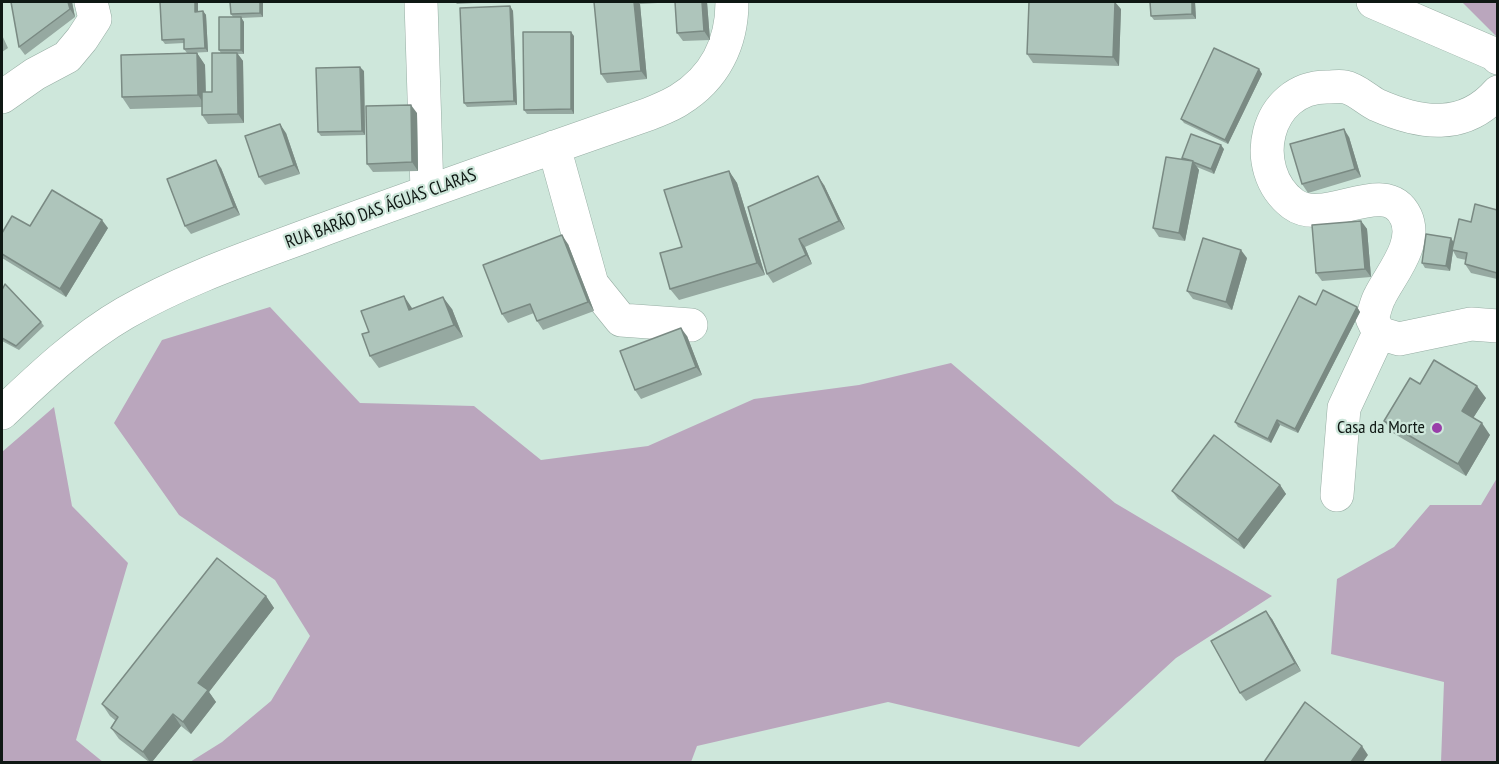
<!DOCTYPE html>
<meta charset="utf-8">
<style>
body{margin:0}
#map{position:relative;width:1499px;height:764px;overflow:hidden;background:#cee7db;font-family:"PT Sans Narrow",sans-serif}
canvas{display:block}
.frame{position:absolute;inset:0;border:3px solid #0f1814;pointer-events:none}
</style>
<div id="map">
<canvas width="1499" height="764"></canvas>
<div class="frame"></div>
</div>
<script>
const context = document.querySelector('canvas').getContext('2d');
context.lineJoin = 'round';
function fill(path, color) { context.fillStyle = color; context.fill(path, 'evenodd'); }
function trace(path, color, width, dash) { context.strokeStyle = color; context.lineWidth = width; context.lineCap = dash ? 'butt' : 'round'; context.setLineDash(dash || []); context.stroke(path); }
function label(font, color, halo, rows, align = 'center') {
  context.font = font + ' "PT Sans Narrow",sans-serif'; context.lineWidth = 4.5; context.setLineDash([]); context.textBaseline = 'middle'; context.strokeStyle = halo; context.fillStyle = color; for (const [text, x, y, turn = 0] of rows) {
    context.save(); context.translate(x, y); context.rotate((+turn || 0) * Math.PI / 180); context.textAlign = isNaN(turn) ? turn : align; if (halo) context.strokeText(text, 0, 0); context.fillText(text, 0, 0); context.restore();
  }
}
const green = new Path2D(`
 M1462,2H1497V37Z
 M270,307L360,403L474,406L541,460L648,446L754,399L859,385L951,363L1115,503L1272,596L1176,658L1079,747L888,702L697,746L691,762H190L222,742L271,701L310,636L275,580L179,515L114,423L162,340Z
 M54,407L72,506L128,563L76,740L103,762H2V452Z
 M1497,478V762H1441L1444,682L1331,654L1337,579L1394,547L1430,505H1481Z`);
const minor = new Path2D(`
 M421,2L427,191
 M1373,2L1494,54L1498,58
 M1498,92C1464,131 1420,124 1377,105C1367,100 1356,89 1345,87C1340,86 1333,87 1327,87C1265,87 1247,169 1293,204C1325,228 1386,174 1406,217C1418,244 1391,274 1380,296C1376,303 1375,311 1372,318L1379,333L1399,339L1471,324L1498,326
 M2,97L35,74L67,57L82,39L95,19L91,2
 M554,147L592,284L621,320L691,325
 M2,413C40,377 80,339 125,313C184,279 250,257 314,233C425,192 537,153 649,114C658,110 670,106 679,100C715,78 732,43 732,2
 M1337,495L1344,408L1379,333`);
const wall = new Path2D(`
 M72,2L75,17L25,55L19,47Z
 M230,2H263V17L241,18L244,22V54H238L243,61L244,123L208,124L202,115V107L130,109L122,97L197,53L205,65L206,92H212L221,53L219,50L233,17L231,14Z
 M455,2H491L457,4Z
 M594,2H707L710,40L683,41L677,33L675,2L640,4L647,79L607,83L601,74Z
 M1150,2H1195L1196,19L1154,20L1151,16Z
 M510,6L513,11L517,105L467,107L464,103Z
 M1121,9L1119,66L1033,63L1027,54Z
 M198,11H203L206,15L208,52L187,53L184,49V43L165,44L162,40Z
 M2,35L8,48L2,52Z
 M574,36V114H527L524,110Z
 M1259,69L1262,74L1228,144L1184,123L1181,119Z
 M364,71L365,135L321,136L318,132Z
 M417,113L418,171L373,172L367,164Z
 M286,133L300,174L265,185L259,177Z
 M1349,137L1361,177L1308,193L1302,184Z
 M1224,149L1214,174L1197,167L1199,170L1185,241L1159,237L1153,228L1183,160L1182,158Z
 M221,168L240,215L191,234L185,226Z
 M729,171L737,183L765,275L679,300L670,289L682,247Z
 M824,185L845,229L805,247L812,264L773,283L767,274Z
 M1497,210V279L1471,273L1465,264L1466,260L1457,258L1453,251L1450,271L1425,268L1422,263L1451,238L1453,242L1471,222Z
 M1361,221L1367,229L1371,277L1322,281L1316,273Z
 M30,226L108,228L66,297L2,258V233Z
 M568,244L594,311L543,330L537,321L534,313L508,323L502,314Z
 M1247,258L1232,310L1193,299L1187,291Z
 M2,290L41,322L44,326L19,350L2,341Z
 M1316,305L1357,307L1360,312L1298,433L1280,425L1271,443L1238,427L1235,422Z
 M413,308L452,309L463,337L379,368L370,356L369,332Z
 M687,336L702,375L641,399L635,390Z
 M1420,384L1486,398L1473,418L1490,435L1466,476L1393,433L1384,421Z
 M1280,485L1286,494L1244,549L1178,499L1172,491Z
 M266,596L274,608L209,692L216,702L191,734L181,726L152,762H149L119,739L111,728L116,721L110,716L102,704Z
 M1272,619L1301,671L1246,701L1240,693Z`);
const shadedWall = new Path2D(`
 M68,2H72L75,17L70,9Z
 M195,2H198V16L195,12Z
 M260,2H263V17L260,13Z
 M634,2H638L640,4L647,79L641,71Z
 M702,2H707L710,40L704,31Z
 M1115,2L1121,9L1119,66L1113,57Z
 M1192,2H1195L1196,19L1192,14Z
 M510,6L513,11L517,105L514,101Z
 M203,11L206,15L208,52L205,48Z
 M241,17L244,22V54L241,50Z
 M571,32L574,36V114L571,109Z
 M197,53L205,65L206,107L198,95Z
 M237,53L243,61L244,123L238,114Z
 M360,67L364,71L365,135L362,131Z
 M1259,69L1262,74L1228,144L1225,140Z
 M411,105L417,113L418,171L412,162Z
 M280,124L286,133L300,174L294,165Z
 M1344,129L1349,137L1361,177L1355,169Z
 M1221,145L1224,149L1214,174L1211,169Z
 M216,160L221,168L240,215L234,207Z
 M1193,161L1199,170L1185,241L1179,233Z
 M729,171L737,183L765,275L757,263Z
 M818,176L824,185L845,229L839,221Z
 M102,220L108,228L66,297L60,289Z
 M1361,221L1367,229L1371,277L1365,269Z
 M562,235L568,244L594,311L588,302Z
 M1451,238L1454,243L1452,250L1453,251L1450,271L1446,266Z
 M799,239L805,247L812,264L806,255Z
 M1241,250L1247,258L1232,310L1226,302Z
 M404,296L412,308L417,322L409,310Z
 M443,297L452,309L463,337L454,325Z
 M1357,307L1360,312L1298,433L1295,429Z
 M681,328L687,336L702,375L696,367Z
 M1477,386L1486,398L1470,423L1462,411Z
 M1277,420L1280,425L1271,443L1268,439Z
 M1482,423L1490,435L1466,476L1458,464Z
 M1280,485L1286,494L1244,549L1238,540Z
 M266,596L274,608L209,692L216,702L191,734L183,722L198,683Z
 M1266,611L1272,619L1301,671L1295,663Z
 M173,714L181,726L152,762H150L143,752Z
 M1362,746L1368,755L1363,762H1351Z`);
const building = new Path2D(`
 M11,2H68L70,9L19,47Z
 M160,2H195V12L203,11L205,48L184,49V39L162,40Z
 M230,2H260V13L231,14Z
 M594,2H634L641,71L601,74Z
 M675,2H702L704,31L677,33Z
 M1029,2H1115L1113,57L1027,54Z
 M1150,2H1192V14L1151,16Z
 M510,6L514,101L464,103L460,8Z
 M219,17H241V50H219Z
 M523,32H571V109L524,110Z
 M1214,48L1259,69L1225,140L1181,119Z
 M197,53L198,95L122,97L121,55Z
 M212,53H237L238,114L202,115V92H212Z
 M360,67L362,131L318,132L316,68Z
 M411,105L412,162L367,164L366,106Z
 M280,124L294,165L259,177L245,136Z
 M1344,129L1355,169L1302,184L1290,144Z
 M1191,134L1221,145L1211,169L1193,162V161L1182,158Z
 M1166,157L1193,161L1179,233L1153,228Z
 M216,160L234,207L185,226L167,179Z
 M729,171L757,263L670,289L660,253L682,247L664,190Z
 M818,176L839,221L799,239L806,255L767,274L748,207Z
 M52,190L102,220L60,289L2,254V233L12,216L30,226Z
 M1475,204L1497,210V273L1465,264L1467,253L1452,250L1459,219L1471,222Z
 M1361,221L1365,269L1316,273L1312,225Z
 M1426,234L1451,238L1446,266L1422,263Z
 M562,235L588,302L537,321L530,304L502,314L483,265Z
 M1203,238L1241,250L1226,302L1187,291Z
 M5,284L41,322L16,346L2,338V290Z
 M1323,290L1357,307L1295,429L1277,420L1268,439L1235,422L1299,296L1316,305Z
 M404,296L409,310L443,297L454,325L370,356L362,334L369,332L361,311Z
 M681,328L696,367L635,390L620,351Z
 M1434,360L1477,386L1462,411L1482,423L1458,464L1384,421L1410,378L1420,384Z
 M1214,435L1280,485L1238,540L1172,491Z
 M217,558L266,596L198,683L208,690L183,722L173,714L143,752L111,728L118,717L102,704Z
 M1266,611L1295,663L1240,693L1211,641Z
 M1305,702L1362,746L1351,762H1264Z`);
const markers = [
 [1437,428,6,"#993ea9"]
];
const streetNames = [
 ["RUA BARÃO DAS ÁGUAS CLARAS",381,209,-20]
];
const poiNames = [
 ["Casa da Morte",1425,428]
];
fill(green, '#baa6bd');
trace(minor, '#96ada3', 34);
trace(minor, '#fff', 33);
fill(wall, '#96a9a1');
fill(shadedWall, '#7a8a83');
fill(building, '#aec5bb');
trace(building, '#7a8a83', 1.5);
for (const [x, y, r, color] of markers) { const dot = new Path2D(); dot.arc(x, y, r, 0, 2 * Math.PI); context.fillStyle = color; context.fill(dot); trace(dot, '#cee7db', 2); }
label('18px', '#0f1814', '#cee7db', streetNames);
label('18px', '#0f1814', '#cee7db', poiNames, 'right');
</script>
